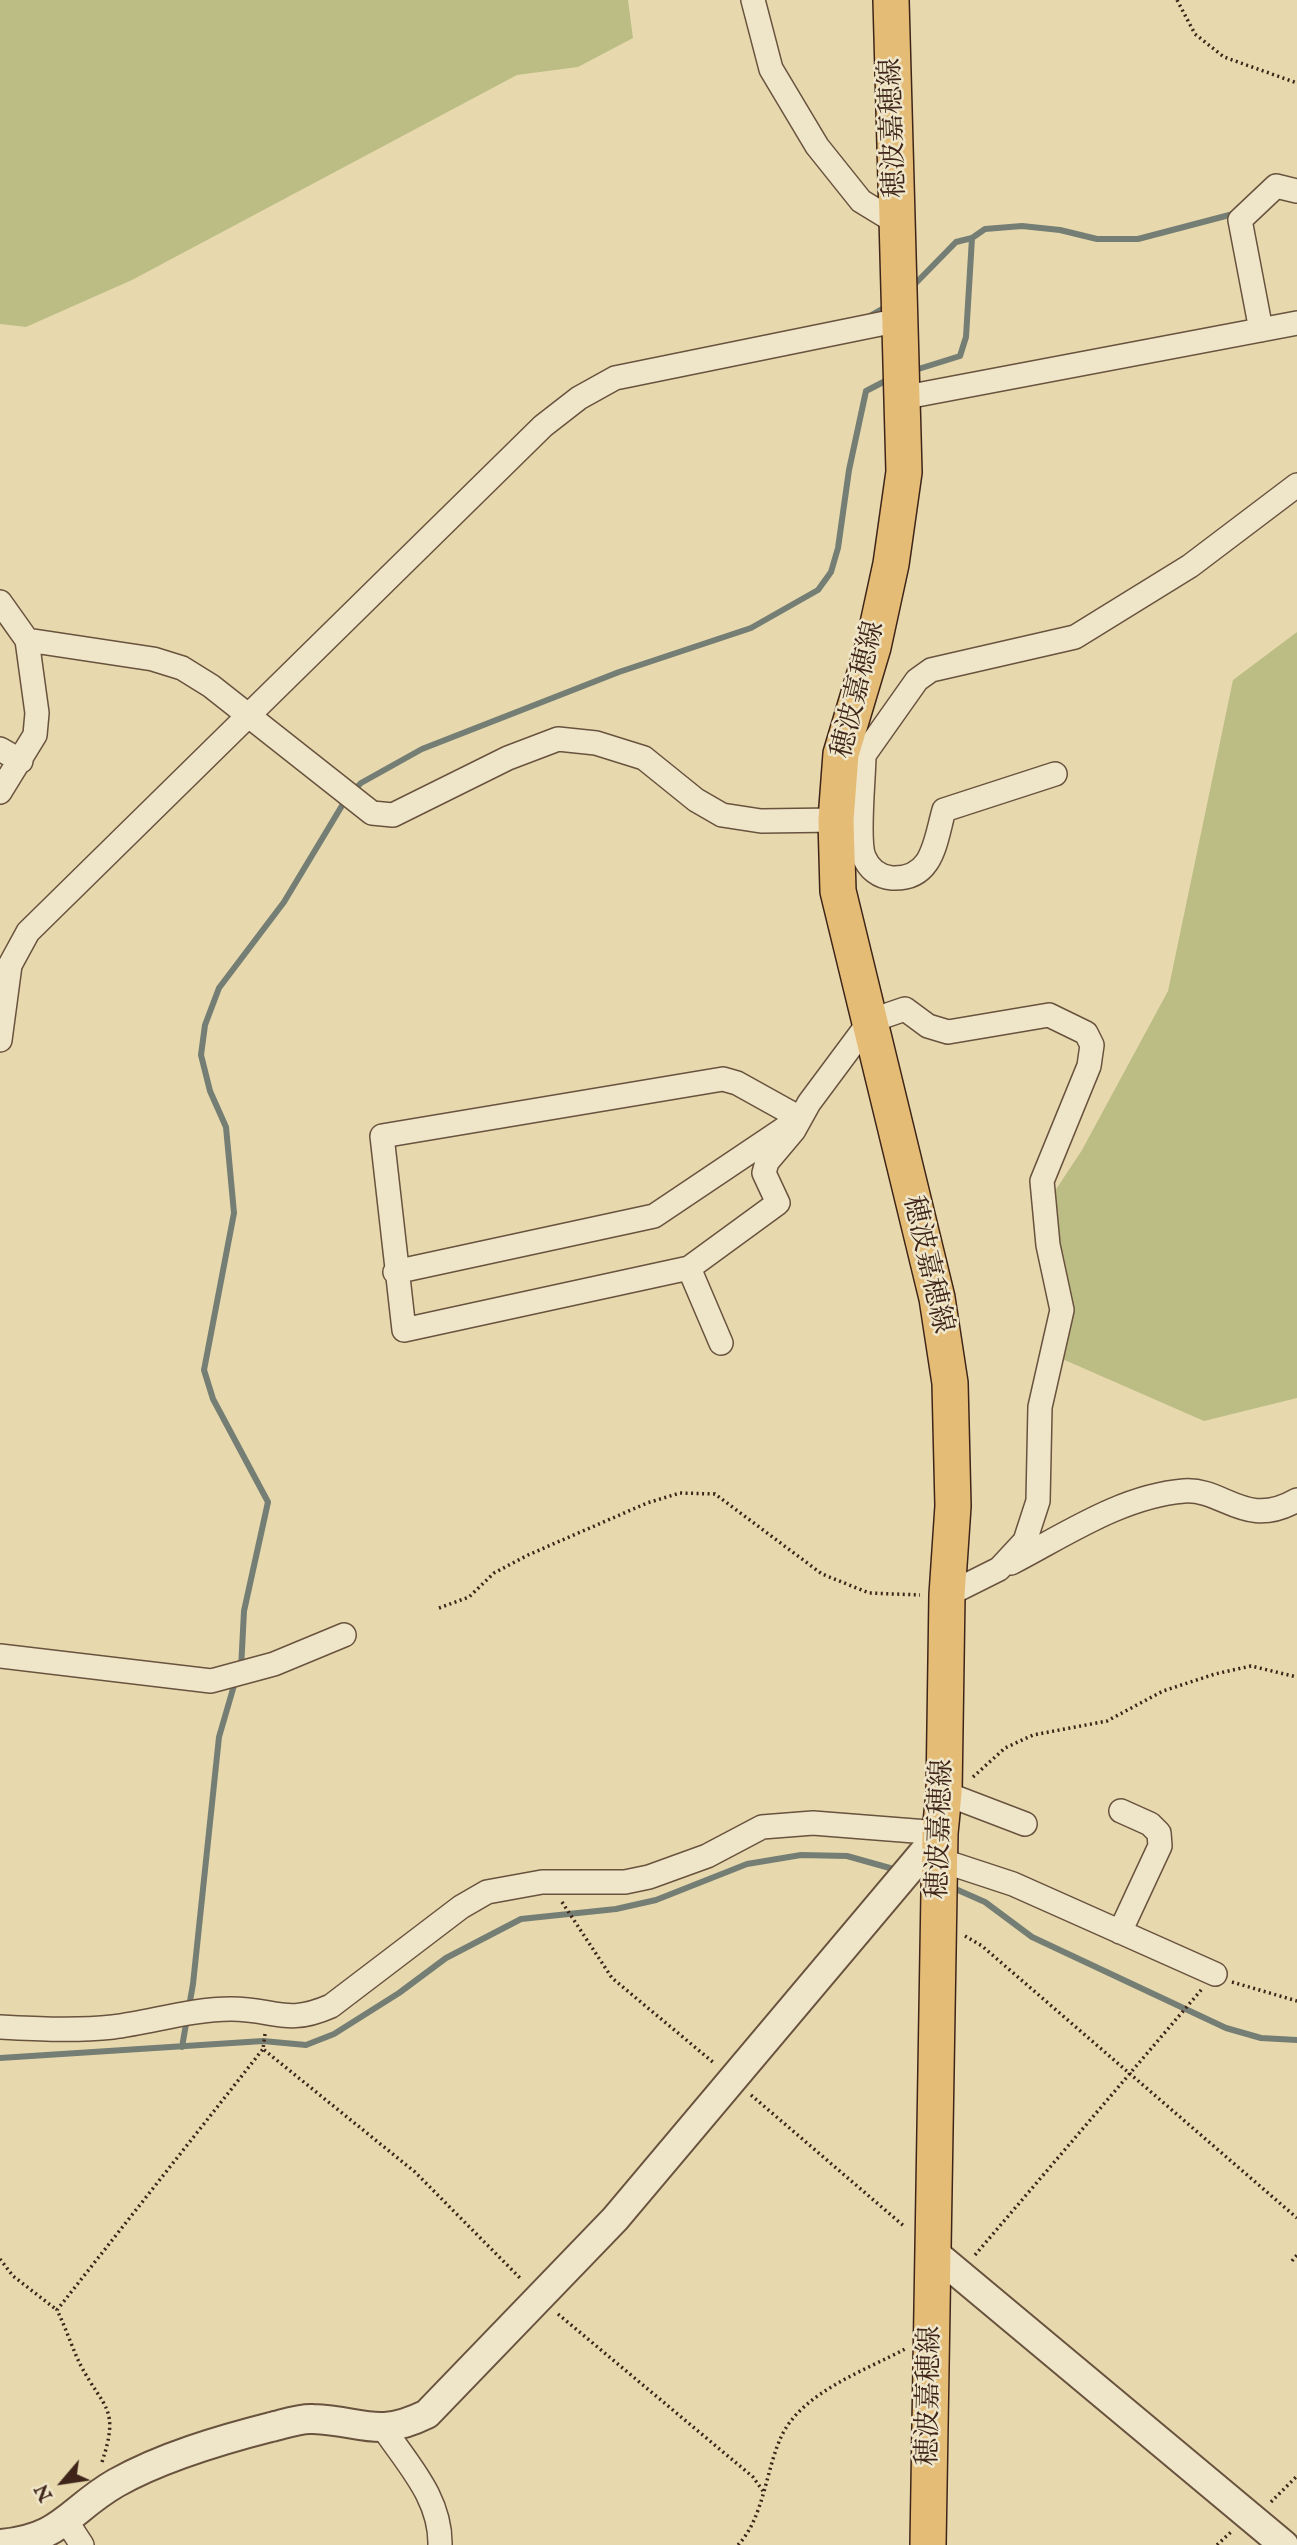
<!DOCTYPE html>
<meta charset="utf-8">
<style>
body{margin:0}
#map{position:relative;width:1297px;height:2545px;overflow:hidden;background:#e7d9ad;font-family:"IM FELL English",serif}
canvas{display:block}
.north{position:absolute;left:28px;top:2447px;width:70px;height:70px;-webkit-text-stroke:5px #efe6ca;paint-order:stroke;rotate:241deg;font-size:19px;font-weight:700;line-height:28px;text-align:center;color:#3f2519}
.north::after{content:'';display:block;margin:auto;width:24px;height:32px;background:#3f2519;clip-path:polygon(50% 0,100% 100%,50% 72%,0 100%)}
</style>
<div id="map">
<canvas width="1297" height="2545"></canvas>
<div class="north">N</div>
</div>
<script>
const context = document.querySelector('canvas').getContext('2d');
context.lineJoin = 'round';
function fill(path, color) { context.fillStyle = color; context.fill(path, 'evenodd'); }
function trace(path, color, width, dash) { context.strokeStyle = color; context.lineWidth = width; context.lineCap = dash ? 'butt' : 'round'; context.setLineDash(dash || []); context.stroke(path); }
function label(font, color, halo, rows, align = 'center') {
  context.font = font + ' "IM FELL English","Noto Serif JP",serif'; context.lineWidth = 5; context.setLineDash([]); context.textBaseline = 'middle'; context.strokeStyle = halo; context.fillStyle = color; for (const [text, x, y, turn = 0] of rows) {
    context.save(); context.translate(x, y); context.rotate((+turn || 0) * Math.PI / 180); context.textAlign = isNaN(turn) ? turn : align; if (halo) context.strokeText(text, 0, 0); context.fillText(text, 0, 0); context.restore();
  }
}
const green = new Path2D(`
 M0,0H628L633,38L578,67L517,75L132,280L26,327L0,324Z
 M1297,632V1398L1204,1421L1060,1358L1045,1206L1082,1150L1168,991L1233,680Z`);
const stream = new Path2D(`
 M911,288L956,242L972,238L985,229L1022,226L1060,230L1097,239H1138L1237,213
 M868,317L889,305
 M912,371L960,356L966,337L972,238
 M353,791L361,783L422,749L619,672L751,628L818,590L831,572L838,548L849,470L866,391L891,378
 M241,1669L244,1611L268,1502L213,1399L204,1370L234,1213L226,1127L210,1091L201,1055L205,1025L219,988L284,902L346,799
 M951,1887L985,1902L1032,1937L1226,2028L1261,2038L1297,2040
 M182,2047L193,1984L219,1737L235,1682
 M0,2058L263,2041L306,2045L334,2034L399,1993L446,1958L521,1919L616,1909L656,1900L747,1864L801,1855L847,1856L897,1870`);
const path = new Path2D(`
 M1177,0L1195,34L1224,57L1297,83
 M439,1608L469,1597L494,1573L528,1555L647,1503L680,1493L715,1494L822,1574L869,1593L920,1595
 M973,1777L1005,1748L1033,1735L1107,1721L1163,1691L1215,1674L1251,1666L1297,1677
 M562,1902L612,1978L714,2063
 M965,1936L982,1946L1297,2218
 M1232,1982L1297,2001
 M265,2034L263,2049L415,2172L522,2280
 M751,2095L905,2227
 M975,2255L1202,1989
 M0,2259L13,2276L57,2310
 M1292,2261L1297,2255
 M558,2314L753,2477L763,2491
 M102,2462C120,2408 104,2409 81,2366C72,2348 66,2328 57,2310L263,2049
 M1271,2502L1297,2476
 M738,2545C764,2518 766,2468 782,2435C803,2392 866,2370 905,2349
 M1217,2545L1231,2532`);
const minor = new Path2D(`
 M753,0L771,69L817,146L861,201L897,223
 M1261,330L1240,220L1276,186L1297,191
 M901,398L1297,323
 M0,602L27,640L37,713L35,735L0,792
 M27,640L153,659L182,668L211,686L372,813L393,815L508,758L558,739L596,743L644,758L696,800L722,815L761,821L836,820
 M0,749L21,761
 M841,754L864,755L917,680L931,670L1075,637L1190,566L1297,485
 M864,755C864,777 857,840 864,857C869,869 879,877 892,878C933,880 935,842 944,810L1055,774
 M0,1040L10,965L28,932L543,426L579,398L615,378L900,320
 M689,1268L721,1343
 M395,1272L654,1216L800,1118L737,1083L723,1079L382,1136L404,1330L689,1268L778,1203L764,1173L767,1162L794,1130L809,1103L870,1021L905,1009L928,1026L948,1032L1049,1015L1086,1033L1092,1045L1089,1066L1042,1181L1048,1245L1062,1310L1040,1407L1038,1501L1025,1541L999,1569L947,1595
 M1011,1563C1065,1535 1122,1496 1184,1491C1224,1488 1245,1530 1297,1500
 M0,1656L211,1681L274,1664L344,1635
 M944,1793L1025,1824
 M940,1860L1013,1884L1215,1974
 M1120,1932L1160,1846L1159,1833L1150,1824L1121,1811
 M0,2027C38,2029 76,2031 113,2027C152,2022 192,2009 231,2009C275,2009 286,2026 331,2006L461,1907L487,1892L542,1882H625L649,1877L707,1856L762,1827L813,1823L940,1833
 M384,2429C409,2466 441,2499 440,2545
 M67,2522L82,2545`);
const tertiary = new Path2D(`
 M933,2252L1284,2545
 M0,2544C62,2539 69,2510 116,2483C162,2457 220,2440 271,2427C284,2424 300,2418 313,2419C364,2421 376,2439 427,2414L615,2219L940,1833`);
const primary = new Path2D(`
 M891,0L904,472L891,564L873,647L841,754L836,820L838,891L937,1298L950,1383L953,1506L947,1595L944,1793L940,1833L928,2545`);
const streetNames = [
 ["穂波嘉穂線",895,128,-92],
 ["穂波嘉穂線",860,690,-76],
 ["穂波嘉穂線",926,1265,77],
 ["穂波嘉穂線",942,1829,-88],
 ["穂波嘉穂線",931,2396,-89]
];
fill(green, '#bcbd85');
trace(stream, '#747e74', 6);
trace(minor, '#69523e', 26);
trace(tertiary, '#69523e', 32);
trace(primary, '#3f2519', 38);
trace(path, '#3f2519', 3.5, [2, 3.5]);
trace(minor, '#efe6ca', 23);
trace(tertiary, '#efe6ca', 28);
trace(primary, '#e4bc76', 35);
label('28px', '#3f2519', '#efe6ca', streetNames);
</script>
